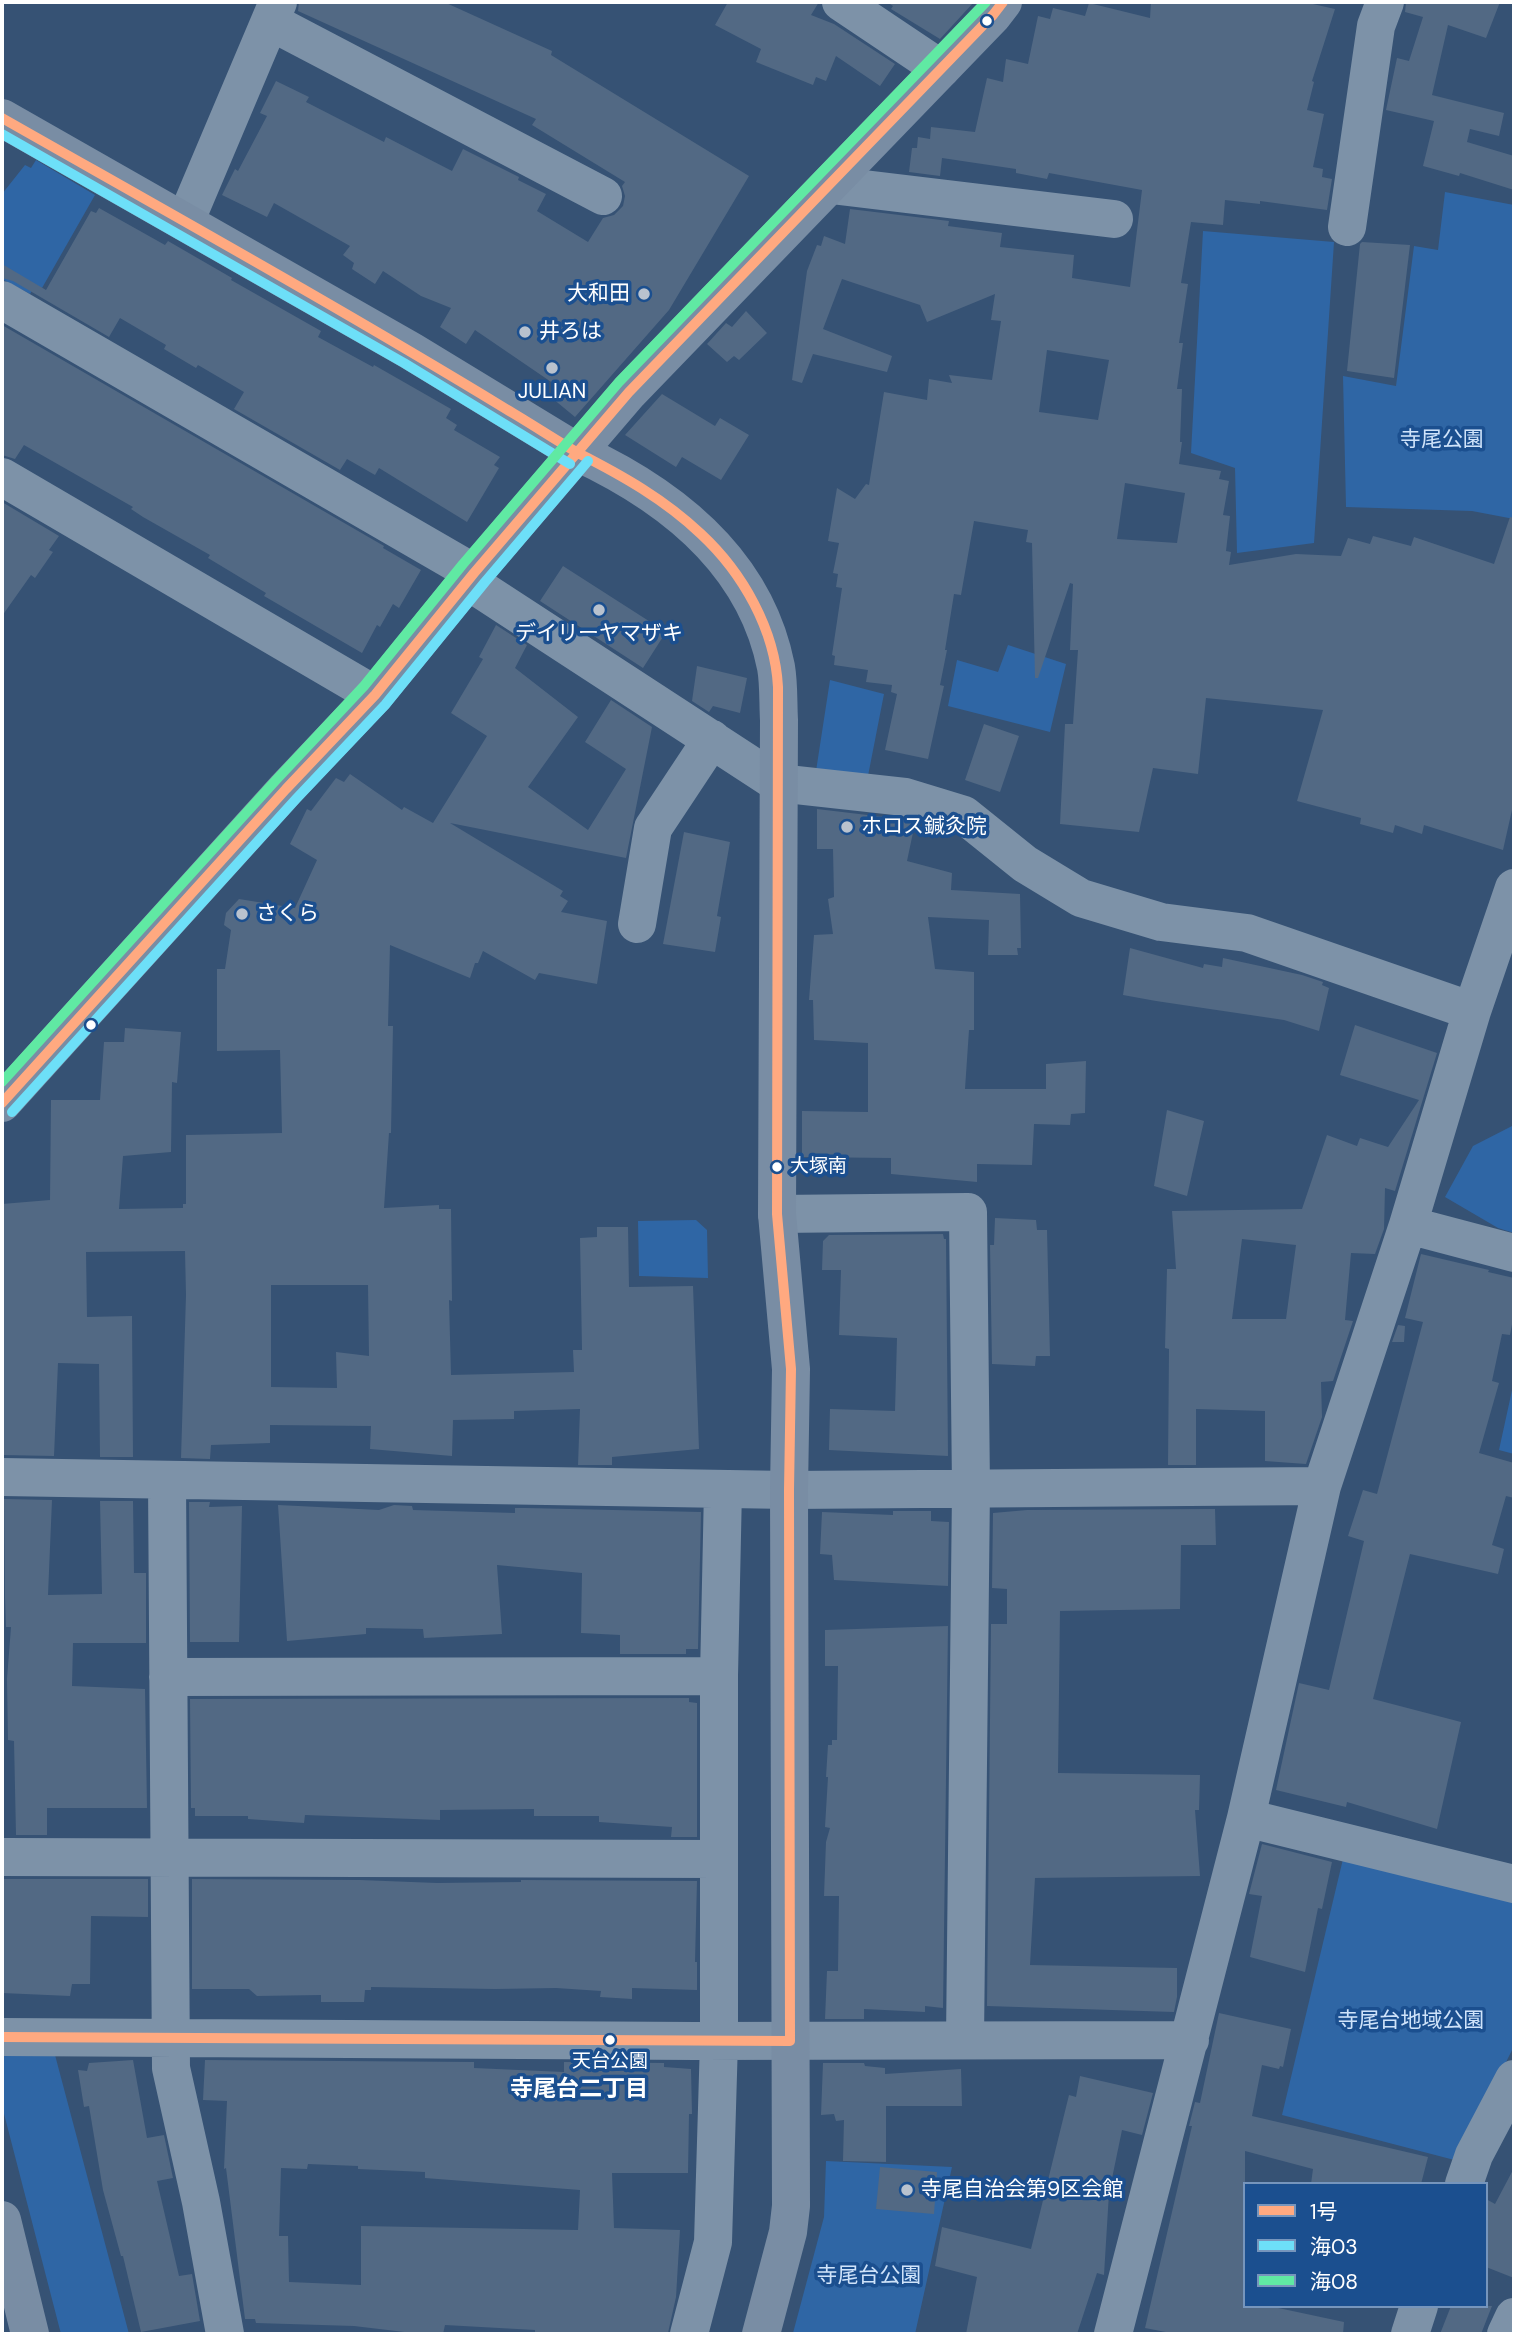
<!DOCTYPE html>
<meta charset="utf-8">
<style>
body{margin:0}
#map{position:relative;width:1516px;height:2336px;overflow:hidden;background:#365274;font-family:"DM Sans","Noto Sans JP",sans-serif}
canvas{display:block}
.frame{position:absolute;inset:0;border:4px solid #fff;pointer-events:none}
.legend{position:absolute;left:1243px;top:2182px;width:245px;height:126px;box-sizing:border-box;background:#1b4f8f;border:2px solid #7695bc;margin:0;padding:9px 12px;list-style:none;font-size:21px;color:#fff}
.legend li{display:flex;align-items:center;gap:14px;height:35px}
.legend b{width:35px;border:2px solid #7695bc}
</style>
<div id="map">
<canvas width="1516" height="2336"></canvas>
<div class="frame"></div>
<ul class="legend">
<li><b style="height:9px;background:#ffa980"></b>1号</li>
<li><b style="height:9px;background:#6ddff8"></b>海03</li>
<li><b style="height:9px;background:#60e9a3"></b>海08</li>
</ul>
</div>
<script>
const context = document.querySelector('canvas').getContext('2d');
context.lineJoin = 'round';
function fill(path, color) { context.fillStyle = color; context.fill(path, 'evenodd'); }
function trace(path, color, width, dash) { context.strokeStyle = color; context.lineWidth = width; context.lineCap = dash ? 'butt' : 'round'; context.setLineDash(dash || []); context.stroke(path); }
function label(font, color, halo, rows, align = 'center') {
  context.font = font + ' "DM Sans","Noto Sans JP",sans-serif'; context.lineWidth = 7; context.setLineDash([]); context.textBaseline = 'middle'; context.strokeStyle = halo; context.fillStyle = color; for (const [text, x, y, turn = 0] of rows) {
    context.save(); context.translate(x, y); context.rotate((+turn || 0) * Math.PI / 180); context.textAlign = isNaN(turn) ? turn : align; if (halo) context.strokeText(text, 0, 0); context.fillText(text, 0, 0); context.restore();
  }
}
const green = new Path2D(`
 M36,160L95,195L42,288L35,285L30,294L2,279V194L25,165L31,168Z
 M1445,192L1514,205V519L1472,511L1346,507L1343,376L1396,386L1414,246L1438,250Z
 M1203,231L1334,242L1314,543L1237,553L1235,468L1191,453Z
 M1008,645L1066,664L1050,732L948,706L957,660L998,672Z
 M830,680L884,694L867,781L816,771Z
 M1514,1125V1233L1498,1228L1445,1197L1473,1146Z
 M696,1220L707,1230L708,1278L639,1276L638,1221Z
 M1514,1381V1454L1499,1450Z
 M1343,1859L1514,1900V2046L1462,2151V2162L1282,2115Z
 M2,2055H55L129,2334H61L2,2106Z
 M826,2161L952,2167L915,2334L793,2333L824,2217Z`);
const building = new Path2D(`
 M299,2H444L552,51L551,55L749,176L669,310L575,417L552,398L560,388L475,330L466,344L440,327L451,308L421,296L383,271L375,284L352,269L354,263L343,255L350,246L274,203L267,217L222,195L235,169L238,171L267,116L260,113L276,81L309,97L306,102L384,142L386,137L452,171L463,149L519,177L518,180L546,194L537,211L588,242L603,218L614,215L623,206L625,196L622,186L625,182L532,125L536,119L298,11Z
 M728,2H819L811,15L834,24L895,64L880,86L836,56L826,81L816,77L813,85L756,62L761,49L715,25Z
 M887,2H974L940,39L891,9L893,6Z
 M1151,2H1304L1335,9L1312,81L1314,82L1307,110L1324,114L1313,167L1323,169L1322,177L1332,179L1327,210L1260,201V204L1225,200L1223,225L1191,222L1181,283L1188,284L1179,343H1183L1177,389H1182L1180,442H1182L1179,464L1221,471L1219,479L1229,481L1223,515L1230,516L1226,551L1231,552L1229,565L1296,554L1341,556L1348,538L1370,544L1373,536L1411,546L1414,537L1494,564L1510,517L1514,518V801L1503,850L1424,825L1422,834L1395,825L1393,833L1360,824L1361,818L1297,801L1323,710L1206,698L1198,774L1153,768L1139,832L1060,824L1065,724H1073L1078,650H1070L1073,584L1070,583L1038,678H1035L1032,543L1026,542L1028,530L974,521L961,595L954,594L945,650H947L940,685L944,686L928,759L885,750L897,694L891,692L892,685L866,682L868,670L834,665L835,656L832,655L842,588L836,587L838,574L833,573L839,543L828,541L837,488L855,499L866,484L869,485L884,392L927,400L929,379L952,383L949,375L992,380L1001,321L991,320L995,294L927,322L920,305L842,279L823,329L892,356L887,372L813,354L802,383L792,380L807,271L817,245L821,246L824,236L845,244L850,209L949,221L948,226L1002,233L1000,247L1074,255L1072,278L1130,287L1142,190L1049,173L1047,179L1016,173V169L942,158L940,176L909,172L912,148H917L918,137L930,139L931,127L975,132L987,78L1003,82L1006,59L1028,64L1038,16L1050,19L1053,8L1085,16L1089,3L1150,18ZM1047,350L1109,360L1098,420L1039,412ZM1125,483L1185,493L1177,543L1117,539Z
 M1406,2H1500L1486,38L1448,25L1432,95L1504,113L1499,136L1470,129L1467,142L1514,156V190L1460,173L1459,176L1423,166L1434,121L1386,110L1397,58L1409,61L1423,17L1405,12Z
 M99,208L165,245L168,241L232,278L231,280L321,331L318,337L373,367L374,365L451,409L446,418L457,425L454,430L500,457L494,465L499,468L467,522L379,468L375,475L347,459L340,470L234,409L244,392L198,365L196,368L164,349L166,345L120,318L109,337L13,281L2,278V264L46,290L91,211L96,213Z
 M1362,242L1410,245L1394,378L1347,371L1360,244Z
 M746,311L767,333L739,360L734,356L727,362L707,344L726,323L732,327Z
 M2,325L384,546L383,548L421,570L399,608L393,604L380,627L377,625L362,653L264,596L266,593L208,558L210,555L143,517L131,509L133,507L24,445L15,459L2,455Z
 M662,394L715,426L720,418L749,435L721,480L682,457L676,467L625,435Z
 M2,502L59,536L49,550L53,552L35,578L31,575L2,616Z
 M563,566L666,632L643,668L540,601Z
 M496,625L527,645L515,668L578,717L528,787L588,830L626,769L585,742L611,700L652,727L626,858L450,823L563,891L560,896L568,901L561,912L607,921L597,984L539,973L535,980L483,951L478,963H475L470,978L390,945L388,1026H393L391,1133H389L384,1208L439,1205V1209H451L452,1301L449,1300L451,1375L574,1372L573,1350H582L580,1238L597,1237V1227H628L629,1287L693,1286L699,1449L612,1457V1465H578L580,1409L514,1411V1419L453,1420L452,1456L370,1449L371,1426L270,1425V1443L211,1445L210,1459L181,1458L186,1295L185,1251L86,1252L87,1317L132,1316L133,1457H100L99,1364L58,1363L54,1456L2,1455V1204L50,1200L51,1100H100L104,1042H124L125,1028L181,1032L177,1083L172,1082L171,1152L123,1156L119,1209L183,1208V1204H186V1135L282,1133L280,1050L217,1051V969H225L231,930L224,925L226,913L239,899L295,908L317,860L290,844L307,809L311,811L336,778L344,782L350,774L402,810L404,807L433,823L487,736L451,713L483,659L479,657ZM271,1285H368L369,1356L336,1352L337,1388L271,1387Z
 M697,666L747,678L740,713L713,706L709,712L692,701Z
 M984,724L1019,736L1000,792L965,780Z
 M817,809L901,819L915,823L907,861L952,873L951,890L1020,894L1021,948H1017L1018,955H988L989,920L928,917L935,969L974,972V1030H969L965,1089H1046V1064L1086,1061L1085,1113L1071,1114L1070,1125L1034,1124L1032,1165L977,1164V1182L891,1174V1158L802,1157V1111L868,1112V1043L814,1040L813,1000H809L814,935L833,934L828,899L834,897L833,849H817Z
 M684,832L730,842L717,916L721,917L715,952L663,944Z
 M1130,948L1203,968L1204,964L1222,967L1223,958L1302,975L1323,982L1322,985L1329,988L1319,1031L1284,1020L1156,1001L1123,995Z
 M1355,1025L1437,1053L1395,1191L1385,1188L1384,1229L1375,1254L1351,1253L1345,1320L1353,1321L1333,1381L1321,1382L1322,1417L1306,1464L1265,1461V1411L1196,1409V1465H1168L1169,1349L1165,1348L1167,1269H1176L1172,1211L1302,1209L1327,1135L1357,1146L1360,1138L1388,1147L1419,1100L1340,1075ZM1242,1239L1296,1245L1286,1319H1232Z
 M1167,1110L1204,1121L1187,1196L1154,1186Z
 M995,1218L1036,1220L1037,1230H1047L1050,1356H1036L1035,1366L992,1364L990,1245H994Z
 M943,1234L944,1239H946L948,1456L829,1450L830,1409L895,1411L897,1338L839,1335L841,1270H822L823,1241L829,1235Z
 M1421,1254L1489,1270L1488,1272L1514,1278V1314L1510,1335L1502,1334L1492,1381L1499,1383L1479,1453L1514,1463V1498L1506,1496L1492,1545L1504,1549L1498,1574L1410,1554L1373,1699L1461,1722L1437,1829L1347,1802L1346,1807L1276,1790L1299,1683L1329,1690L1364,1541L1348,1536L1363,1490L1377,1494L1423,1322L1405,1318Z
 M1398,1325L1405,1326L1404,1342H1392Z
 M4,1499L52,1500L48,1595L102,1594L100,1501H133L134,1573H146V1643H73L72,1686L145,1689L147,1808H47V1835H16L14,1741L8,1740L7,1679L11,1627H6L5,1598Z
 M189,1502H210L209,1507L242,1506L239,1642H190Z
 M278,1505L379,1510L394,1505L412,1506L413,1510L515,1513V1508H526L701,1512L698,1649H686V1654H620V1635L581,1633L582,1573L497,1565L502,1634L424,1638L423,1629L366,1628V1634L287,1641Z
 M1215,1509L1216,1545H1181L1180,1609L1060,1611L1058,1773L1200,1775L1199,1810H1195L1200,1876L1035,1878L1030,1965L1177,1968V1997L1174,2012L987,2006L991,1624H1007V1589L992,1588L993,1513L1027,1510Z
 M893,1511H931V1521L949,1522L948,1586L834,1580L832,1555L820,1554L822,1512L893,1515Z
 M948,1626L943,2008L925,2006V2012L864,2009V2019H825L827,1971H838L839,1896H824L826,1842L830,1828L825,1827L828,1777H826L828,1745H832V1740H837L838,1666H825V1630Z
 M689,1698V1702L697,1703V1837H671L672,1827L599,1822V1816H534V1809L440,1810V1820L305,1815L304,1823L248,1819V1816H195V1808H191L190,1699Z
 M1262,1844L1332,1862L1322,1909L1318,1908L1305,1972L1250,1957L1262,1896L1249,1894Z
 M2,1879H148V1917L91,1916L90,1984H72L70,1996L2,1993Z
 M192,1879L360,1880L437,1883L521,1882V1880L697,1881L695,1962H697V1990L632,1988V1999L600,1997L601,1991L556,1988L495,1989L371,1987V1990H365L364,2002H321V1995L257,1996L249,1989H192Z
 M1219,2013L1291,2029L1283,2067L1280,2066L1279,2069L1262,2065L1252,2116L1428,2157L1421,2184H1311L1313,2169L1245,2151V2306H1269L1344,2322L1343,2334H1176L1145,2328L1192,2126H1189L1195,2102L1200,2103Z
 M133,2060L147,2138L164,2135L173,2178L157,2181L179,2276L192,2274L200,2321L141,2332L123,2256H121L103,2190L89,2106L84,2107L78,2070L87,2071L89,2063Z
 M205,2060L474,2062V2068L564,2072V2062L664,2063V2067L691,2069L692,2114H689L688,2173H612L614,2228L680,2230L676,2297L668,2333L535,2334V2330L445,2325L443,2334H421L354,2326L256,2323L255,2319H245L226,2168L224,2169L227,2101L203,2100ZM308,2164L358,2166V2169L425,2172V2178L580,2190L578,2230L361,2226V2285L289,2282L288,2236H279L281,2168L307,2169Z
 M823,2063H864L865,2066L885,2068V2074L961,2069L962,2106H886V2162L843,2161L844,2120L836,2121L834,2114L821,2115Z
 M1080,2076L1153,2093L1142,2135L1122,2130L1109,2193L1104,2275L1097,2273L1077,2334H966L977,2277L935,2266L942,2227L1031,2249L1069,2095L1076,2097Z
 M880,2167L937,2172L934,2214L876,2209Z
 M1514,2168V2278L1486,2267V2199L1495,2204Z
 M1451,2306H1492L1481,2334H1440Z`);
const street = new Path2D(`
 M841,2L941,69
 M271,22L603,196
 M831,185L1114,219
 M185,222L278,2
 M1347,227L1376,26L1385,2
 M2,300L474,573
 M2,477L375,695
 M468,581L778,783L905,797L964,815L1025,864L1081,898L1161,922L1247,933L1472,1011
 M637,924L653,828L712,739
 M777,1214L968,1212L971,1488L965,2039
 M1408,1225L1514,1253
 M2,1477L789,1490L1322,1486
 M167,1480L171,2068L201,2202L225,2334
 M168,1677L719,1676
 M1246,1818L1514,1884
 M2,1857L719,1859
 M2,2037L696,2041L1190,2040
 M1464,2184L1474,2155L1514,2079
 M689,2334L713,2242L719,2041V1676L723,1489
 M1113,2334L1246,1818L1322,1486L1408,1225L1472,1011L1514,888
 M1410,2334L1419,2306
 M1506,2334L1514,2317`);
const secondary = new Path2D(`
 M2,118L411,351L577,452C670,495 755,561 776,667C779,684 778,703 779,720L777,1214L791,1369L789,1490L791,2206L788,2232L761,2334
 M2,1103L286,789L375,695L474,573L629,392L993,15L1003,2
 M2,2220L30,2334`);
const bus1 = new Path2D(`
 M2,118C171,214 340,308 506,409C530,423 554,439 578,453C623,476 664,499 701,534C743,573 775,630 778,687L777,1214L791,1369L789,1490L790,2041L2,2037
 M2,1103L286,789L375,695L474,573L629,392L993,15L1003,2`);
const bus2 = new Path2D(`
 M2,134L404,363L570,464
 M12,1112L296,799L385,705L485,582L588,461`);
const bus3 = new Path2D(`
 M2,1082L276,780L364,686L463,564L619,382L986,2`);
const markers = [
 [987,21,6,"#fff"],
 [644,294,7,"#b9c2ce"],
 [525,332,7,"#b9c2ce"],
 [552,368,7,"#b9c2ce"],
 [599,610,7,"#b9c2ce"],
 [847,827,7,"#b9c2ce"],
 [242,914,7,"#b9c2ce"],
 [91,1025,6,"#fff"],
 [777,1167,6,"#fff"],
 [610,2040,6,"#fff"],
 [907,2190,7,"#b9c2ce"]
];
const busNames = [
 ["大塚南",790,1167],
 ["天台公園",610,2062,"center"]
];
const poiNames = [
 ["大和田",630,294,"right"],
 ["井ろは",539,332],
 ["JULIAN",552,392,"center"],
 ["デイリーヤマザキ",599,634,"center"],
 ["ホロス鍼灸院",861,827],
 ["さくら",256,914],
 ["寺尾自治会第9区会館",921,2190]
];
const parkNames = [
 ["寺尾公園",1442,440],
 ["寺尾台地域公園",1411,2021],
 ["寺尾台公園",869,2276]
];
const neighbourhoodNames = [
 ["寺尾台二丁目",579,2090]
];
fill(green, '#2f66a5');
fill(building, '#526984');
trace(street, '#7d92a8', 38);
trace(secondary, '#798da4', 38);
trace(bus1, '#ffa980', 10);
trace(bus2, '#6ddff8', 10);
trace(bus3, '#60e9a3', 10);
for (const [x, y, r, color] of markers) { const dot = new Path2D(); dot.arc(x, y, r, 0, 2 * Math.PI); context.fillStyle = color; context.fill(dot); trace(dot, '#1b4f8f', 2.5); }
label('19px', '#fff', '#1b4f8f', busNames, 'left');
label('21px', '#fff', '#1b4f8f', poiNames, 'left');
label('21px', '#cfe3fa', '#1b4f8f', parkNames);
label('bold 23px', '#fff', '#1b4f8f', neighbourhoodNames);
</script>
